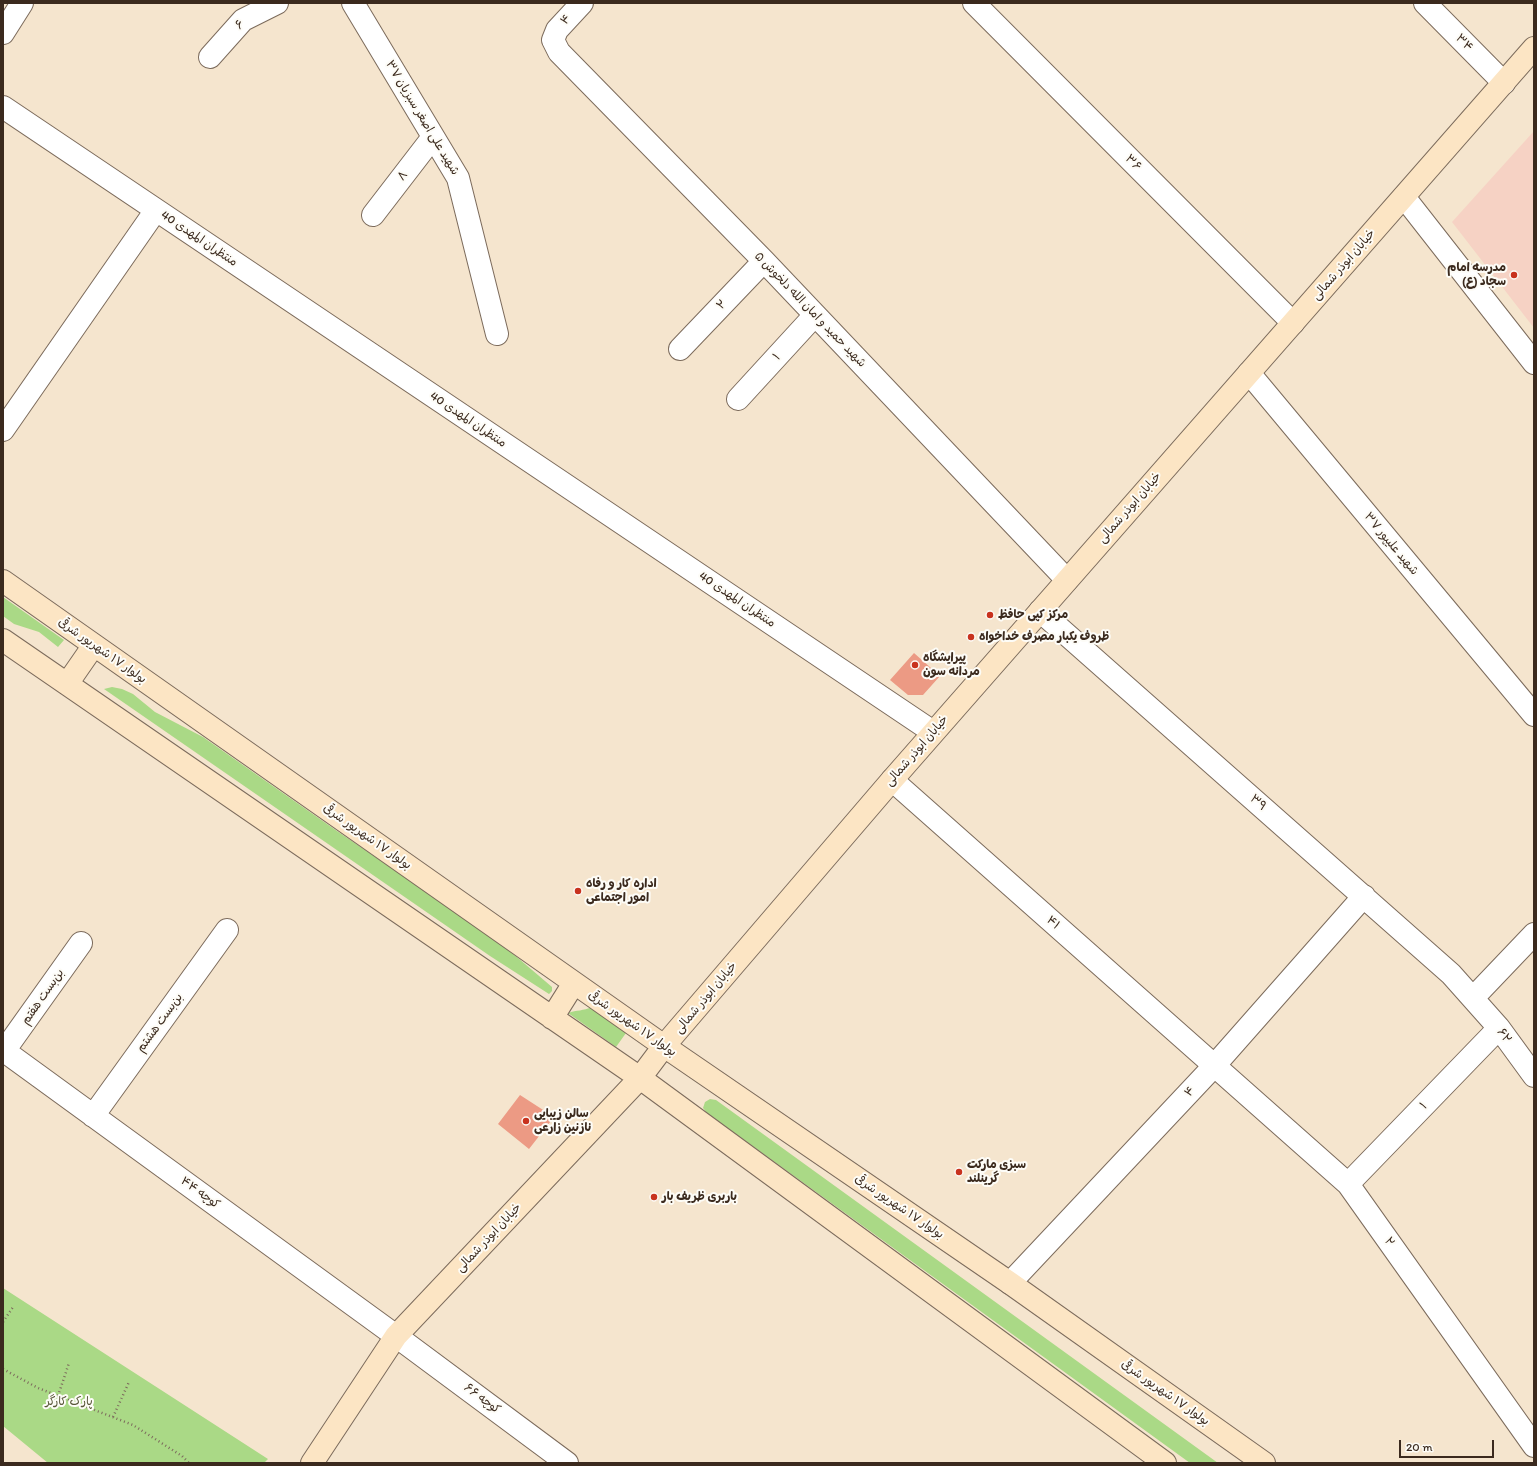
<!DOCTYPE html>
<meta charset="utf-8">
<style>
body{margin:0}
#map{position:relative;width:1537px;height:1466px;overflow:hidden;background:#f5e5ce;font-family:Itim,sans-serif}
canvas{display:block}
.frame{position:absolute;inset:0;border:4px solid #3b2a1e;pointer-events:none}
.scale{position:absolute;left:1399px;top:1440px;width:95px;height:18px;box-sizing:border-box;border:2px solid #3b2a1e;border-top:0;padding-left:5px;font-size:12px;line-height:14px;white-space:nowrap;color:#3b2a1e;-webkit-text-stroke:3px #fdfcf7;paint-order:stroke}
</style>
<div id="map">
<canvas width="1537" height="1466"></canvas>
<div class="frame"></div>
<div class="scale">20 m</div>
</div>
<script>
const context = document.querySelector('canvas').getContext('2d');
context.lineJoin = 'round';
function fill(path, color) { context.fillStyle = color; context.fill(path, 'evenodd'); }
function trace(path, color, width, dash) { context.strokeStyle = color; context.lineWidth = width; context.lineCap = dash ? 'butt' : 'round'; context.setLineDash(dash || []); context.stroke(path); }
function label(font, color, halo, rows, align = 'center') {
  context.font = font + ' Itim,"Playpen Sans Arabic",sans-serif'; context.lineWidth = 4; context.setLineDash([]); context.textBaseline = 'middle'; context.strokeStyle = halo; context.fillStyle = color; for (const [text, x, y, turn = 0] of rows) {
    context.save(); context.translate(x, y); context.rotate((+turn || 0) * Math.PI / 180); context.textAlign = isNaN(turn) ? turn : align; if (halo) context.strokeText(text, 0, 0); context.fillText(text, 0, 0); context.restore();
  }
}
const built = new Path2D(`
 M1534,131V328L1452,222Z`);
const green = new Path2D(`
 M3,597L64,640L58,647L39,632L14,624L3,616Z
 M112,687L122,689L133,694L155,712L203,737L337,831L483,930L518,958L552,987V991L549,994L490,956L104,689Z
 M592,1007L626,1033L616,1047L568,1013C577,1010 583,1011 592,1007Z
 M710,1099L716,1100L1218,1463H1190L707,1113L703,1108L705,1102Z
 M3,1288L268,1459L264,1463H48L3,1426Z`);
const building = new Path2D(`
 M914,653L940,676L923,695H908L890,680Z
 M520,1095L554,1117L529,1149L498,1124Z`);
const path = new Path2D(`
 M3,1322L13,1307
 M3,1369L38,1388L133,1425L182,1456L189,1463
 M58,1396L69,1363
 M113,1417L129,1382`);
const street = new Path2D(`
 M353,3L458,178L497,334
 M582,3L557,30L553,40L559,52L764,261L1067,580
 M974,3L1293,323
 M1425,3L1504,83
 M3,33L22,3
 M210,57L243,20L277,3
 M3,107L933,732
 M1404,197L1534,363
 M373,215L433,137
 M680,349L764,261
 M1249,373L1534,715
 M738,399L815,315
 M3,430L156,210
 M1040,611L1451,974L1499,1028L1534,1076
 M892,780L1348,1184L1534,1446
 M1473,998L1534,934
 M3,1050L396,1336L567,1463
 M4,1051L81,943
 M93,1116L227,930
 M1348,1184L1499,1028
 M1010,1283L1214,1066L1364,896`);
const secondary = new Path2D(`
 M3,581L664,1046L1010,1283L1264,1463
 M3,640L640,1078L1165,1463
 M67,684L94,645
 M552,1018L574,983
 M312,1463L396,1336L640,1078L664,1046L892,780L1534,48`);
const markers = [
 [1514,275,4,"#c8321e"],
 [990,615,4,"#c8321e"],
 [971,637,4,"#c8321e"],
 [915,665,4,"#c8321e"],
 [578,891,4,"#c8321e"],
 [526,1121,4,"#c8321e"],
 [959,1172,4,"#c8321e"],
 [654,1197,4,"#c8321e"]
];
const streetNames = [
 ["۴",566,20,-47],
 ["۶",240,25,-44],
 ["۳۴",1464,43,45],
 ["شهید علی اصغر سبزیان ۳۷",422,118,59],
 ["۳۶",1133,163,45],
 ["۸",403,176,-52],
 ["منتظران المهدی 40",199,239,34],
 ["خیابان ابوذر شمالی",1344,265,-49],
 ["۲",722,305,-46],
 ["شهید حمید و امان الله دلخوش ۵",810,310,46],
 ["۱",777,357,-47],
 ["منتظران المهدی 40",468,420,34],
 ["خیابان ابوذر شمالی",1130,508,-49],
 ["شهید علیپور ۳۷",1391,544,50],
 ["منتظران المهدی 40",737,600,34],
 ["بولوار ۱۷ شهریور شرقی",102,651,35],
 ["خیابان ابوذر شمالی",917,751,-49],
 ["۳۹",1258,803,41],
 ["بولوار ۱۷ شهریور شرقی",367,837,35],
 ["۴۱",1053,923,42],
 ["بن‌بست هفتم",43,997,-55],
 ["خیابان ابوذر شمالی",706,998,-50],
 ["بن‌بست هشتم",160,1023,-54],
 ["بولوار ۱۷ شهریور شرقی",632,1024,35],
 ["۶۲",1504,1036,53],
 ["۴",1190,1092,-47],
 ["۱",1424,1106,-45],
 ["کوچه ۴۴",200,1193,36],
 ["بولوار ۱۷ شهریور شرقی",899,1207,34],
 ["خیابان ابوذر شمالی",489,1238,-47],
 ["۲",1389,1242,55],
 ["بولوار ۱۷ شهریور شرقی",1165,1393,35],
 ["کوچه ۶۶",482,1399,37]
];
const poiNames = [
 ["مدرسه امام",1506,268,"right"],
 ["سجاد (ع)",1506,282,"right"],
 ["مرکز کپی حافظ",998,615],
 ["ظروف یکبار مصرف خداخواه",979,637],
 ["پیرایشگاه",923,658],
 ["مردانه سون",923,672],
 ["اداره کار و رفاه",586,884],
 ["امور اجتماعی",586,898],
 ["سالن زیبایی",534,1114],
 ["نازنین زارعی",534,1128],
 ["سبزی مارکت",967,1165],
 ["گرینلند",967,1179],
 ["باربری ظریف بار",662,1197]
];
const parkNames = [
 ["پارک کارگر",69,1402]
];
fill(built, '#f6d2c4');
fill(green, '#aad986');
fill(building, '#ec9a84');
trace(street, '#7c6b5c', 24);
trace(secondary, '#7c6b5c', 24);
trace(path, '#7c6b5c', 2.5, [1, 3]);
trace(street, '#fff', 22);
trace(secondary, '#fce5c4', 22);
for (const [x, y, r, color] of markers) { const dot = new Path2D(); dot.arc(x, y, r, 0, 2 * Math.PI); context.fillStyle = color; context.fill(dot); trace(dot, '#fdfcf7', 1.5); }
label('12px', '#3b2a1e', '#fdfcf7', streetNames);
label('bold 12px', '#3b2a1e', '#fdfcf7', poiNames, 'left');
label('12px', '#575638', '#fdfcf7', parkNames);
</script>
